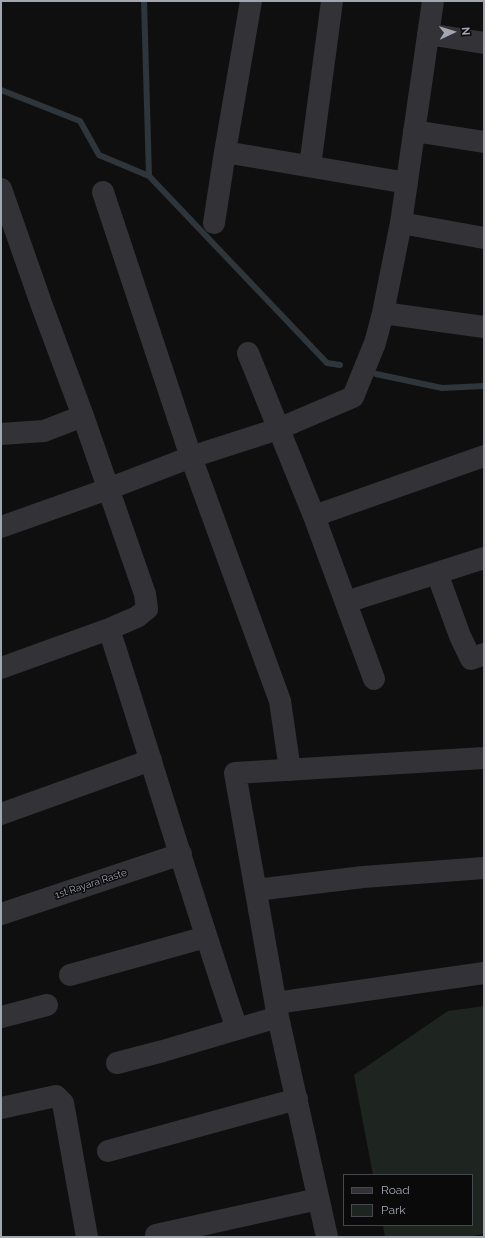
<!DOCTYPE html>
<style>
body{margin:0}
#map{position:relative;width:485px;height:1238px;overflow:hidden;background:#0f0f10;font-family:Raleway,sans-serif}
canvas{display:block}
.frame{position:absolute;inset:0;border:2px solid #a2a6b0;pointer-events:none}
.legend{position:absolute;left:343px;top:1174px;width:130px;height:52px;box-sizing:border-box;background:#0a0a0b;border:1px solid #47484d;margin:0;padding:5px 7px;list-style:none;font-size:12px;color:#a2a6b0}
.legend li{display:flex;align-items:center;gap:8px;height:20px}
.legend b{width:20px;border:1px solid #47484d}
.north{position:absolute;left:433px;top:12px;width:40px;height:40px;-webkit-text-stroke:3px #0a0a0b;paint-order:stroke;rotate:86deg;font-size:11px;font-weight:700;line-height:16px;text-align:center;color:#a2a6b0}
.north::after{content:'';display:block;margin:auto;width:14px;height:18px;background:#a2a6b0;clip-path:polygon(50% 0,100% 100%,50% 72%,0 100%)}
</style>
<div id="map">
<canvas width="485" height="1238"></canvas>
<div class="frame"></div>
<ul class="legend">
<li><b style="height:5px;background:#333337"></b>Road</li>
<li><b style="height:11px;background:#1e241f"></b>Park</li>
</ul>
<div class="north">N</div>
</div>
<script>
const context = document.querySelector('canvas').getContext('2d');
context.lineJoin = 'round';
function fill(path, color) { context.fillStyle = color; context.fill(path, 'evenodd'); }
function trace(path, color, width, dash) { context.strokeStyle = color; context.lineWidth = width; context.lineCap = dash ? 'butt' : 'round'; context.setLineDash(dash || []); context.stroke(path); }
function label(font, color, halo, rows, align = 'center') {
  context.font = font + ' Raleway,sans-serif'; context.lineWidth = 3; context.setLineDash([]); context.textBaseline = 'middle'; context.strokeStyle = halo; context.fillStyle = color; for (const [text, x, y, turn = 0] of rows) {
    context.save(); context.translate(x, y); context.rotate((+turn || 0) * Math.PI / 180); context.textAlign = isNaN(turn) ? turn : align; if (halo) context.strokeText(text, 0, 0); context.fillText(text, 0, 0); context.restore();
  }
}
const green = new Path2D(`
 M484,1006V1234L467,1237H385L383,1225H472V1175H373L354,1075L448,1011Z`);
const stream = new Path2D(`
 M144,1L149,176
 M1,90L80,121L99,155L149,176L327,363L340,365
 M376,374L442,388L484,386`);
const minor = new Path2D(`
 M428,34L484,43
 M414,131L484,142
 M225,152L251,1
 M310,166L332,1
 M1,189L42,306L83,416
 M103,192L191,457L280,701L290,770
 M214,223L225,152L407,183
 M401,223L484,238
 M383,313L484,327
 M248,353L314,516L374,679
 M1,434L44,431L83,416L145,594L147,609L137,617L109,629C152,762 192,897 237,1029
 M314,516L484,456
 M1,527L108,489L191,457L278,429L353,397L375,343L383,313L401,223L433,1
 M437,573L460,636L471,659L484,654
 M346,602L484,558
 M1,668L109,629
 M1,814L151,760
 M256,890L363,877L484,868
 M1,914L181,854
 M70,975L206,937
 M276,1003L484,973
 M1,1017L47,1005
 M278,1017L235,773L484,758
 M117,1063L163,1051L278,1017L327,1237
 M1,1108L56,1096L63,1103L87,1237
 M108,1151L297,1099
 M156,1235L318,1199`);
const streetNames = [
 ["1st Rayara Raste",91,884,-18]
];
fill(green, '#1e241f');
trace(stream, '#2e363b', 6);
trace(minor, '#333337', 22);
label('10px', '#a2a6b0', '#0a0a0b', streetNames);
</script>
